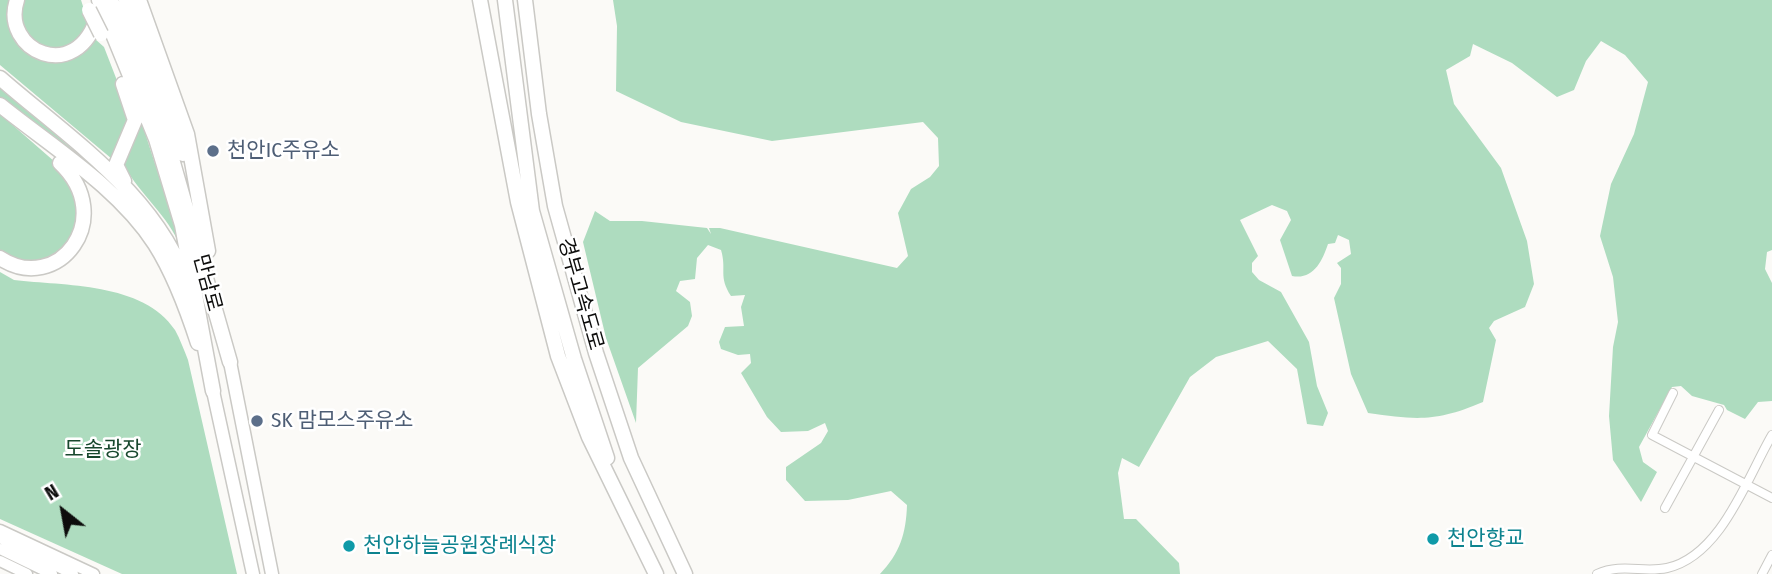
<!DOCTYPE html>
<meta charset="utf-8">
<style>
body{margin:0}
#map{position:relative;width:1772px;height:574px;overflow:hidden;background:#fbfaf7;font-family:"Fira Sans Condensed",sans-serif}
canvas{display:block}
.north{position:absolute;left:28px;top:476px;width:70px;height:70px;-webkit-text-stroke:5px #fff;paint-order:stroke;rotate:329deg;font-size:19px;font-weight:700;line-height:28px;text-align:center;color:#0d0d0c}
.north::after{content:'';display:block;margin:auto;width:24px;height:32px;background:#0d0d0c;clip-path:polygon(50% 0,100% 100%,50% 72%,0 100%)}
</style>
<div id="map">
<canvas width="1772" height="574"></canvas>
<div class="north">N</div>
</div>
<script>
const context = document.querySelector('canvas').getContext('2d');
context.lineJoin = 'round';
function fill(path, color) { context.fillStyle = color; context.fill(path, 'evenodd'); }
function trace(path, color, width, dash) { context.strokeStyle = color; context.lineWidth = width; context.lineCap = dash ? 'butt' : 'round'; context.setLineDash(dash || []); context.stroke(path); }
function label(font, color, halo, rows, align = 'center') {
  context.font = font + ' "Fira Sans Condensed","Noto Sans KR",sans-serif'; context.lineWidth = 5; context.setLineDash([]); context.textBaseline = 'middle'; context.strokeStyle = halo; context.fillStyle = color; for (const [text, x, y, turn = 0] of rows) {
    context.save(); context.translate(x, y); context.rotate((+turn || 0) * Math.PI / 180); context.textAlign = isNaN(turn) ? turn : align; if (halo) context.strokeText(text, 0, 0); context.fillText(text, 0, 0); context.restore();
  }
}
const green = new Path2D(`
 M0,0H10C0,54 55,83 95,39L104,47L130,114L112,159L0,65Z
 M22,0H81L88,22C76,47 69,50 43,49L20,28Z
 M613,0H1772V250L1767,252L1765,269L1772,283V401L1758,402L1745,419L1727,410L1724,405L1692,396L1681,386L1672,387L1639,447L1643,462L1657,472L1641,502L1613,460L1609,416L1613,347L1618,322L1613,277L1600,236L1611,184L1634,134L1648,82L1625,55L1601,41L1586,61L1574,90L1557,97L1512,63L1473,44L1470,56L1446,70L1454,104L1501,168L1527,241L1534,284L1525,307L1494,321L1489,328L1496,340L1483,402C1436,422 1417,420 1368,413L1351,374L1334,298L1341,284V268L1337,263L1351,254L1349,240L1338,235L1335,243L1328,244C1322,262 1313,280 1292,276L1280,240L1291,220L1287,211L1272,205L1240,220L1258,256L1252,263V272L1259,280L1281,292L1309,342L1317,386L1328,413L1323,426L1307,424L1297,369L1268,341L1216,357L1190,377L1139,467L1122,458L1118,473L1124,519H1136L1179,563L1180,574H880C900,553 906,534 907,505L891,491L848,500L805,501L786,480V467L821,443L828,431L825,423L808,431L781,432L767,417L741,373L751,363L750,354L738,355L721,349L719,342L725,327L744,326L741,307L745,295L731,296C718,276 727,270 721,250L708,245L697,258L695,279L680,281L676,291L690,302L692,316L688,326L638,368L636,423L606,338L583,242L595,211L610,221H642L707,228L711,234L709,228H720L897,268L908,256L898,213L911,189L930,177L939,166L938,138L923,122L772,141L681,122L616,91L617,26Z
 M0,85L135,205L0,97Z
 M138,111L179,238L178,241C164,211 136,191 122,161Z
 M0,114L55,162L80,202C78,212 78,226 74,235C61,263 22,268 0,250Z
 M0,272L14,280C64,286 143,282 175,330C180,339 184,350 188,360L237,574H122L0,519Z`);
const street = new Path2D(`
 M1673,393L1652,435L1772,498
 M1665,508L1719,410
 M1597,574C1622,563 1643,573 1667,568C1721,556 1747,478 1772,435
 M1762,574L1772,555`);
const secondary = new Path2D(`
 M0,530L94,574
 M0,538L73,574
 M0,549L52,574
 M0,561L27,574`);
const primary = new Path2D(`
 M230,362L272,574
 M213,391L253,574`);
const highway = new Path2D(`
 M17,0C0,50 77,87 98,15
 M99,0L156,139L182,225L213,391
 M111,0L170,152L230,362
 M126,0L183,154
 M139,0L187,134L208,251
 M480,0L518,202L558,356L589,437L656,574
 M505,0L532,211L574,359L607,458
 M525,0L539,114L555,206L596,353L631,458L685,574
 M0,78C70,139 160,197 189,290
 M123,84L135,120L116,165L124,181
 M0,105C52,147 118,187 155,244C174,274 187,309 198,343
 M0,258C58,296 118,218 60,163`);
const highwayBridge = new Path2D(`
 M89,10L101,34`);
const markers = [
 [213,151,7,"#5c6f8a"],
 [257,421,7,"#5c6f8a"],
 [1433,539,7,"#0f9aa8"],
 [349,546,7,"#0f9aa8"]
];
const serviceNames = [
 ["천안IC주유소",227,151],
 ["SK 맘모스주유소",271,421]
];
const streetNames = [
 ["만남로",207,283,75],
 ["경부고속도로",580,294,74]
];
const parkNames = [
 ["도솔광장",103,450]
];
const cultureNames = [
 ["천안향교",1447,539],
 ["천안하늘공원장례식장",363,546]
];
fill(green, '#aedcbf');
trace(street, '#cac9c5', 10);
trace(secondary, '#cac9c5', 13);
trace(primary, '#cac9c5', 15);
trace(highway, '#cac9c5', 17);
trace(street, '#fff', 8);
trace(secondary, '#fff', 10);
trace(primary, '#fff', 12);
trace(highway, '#fff', 14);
trace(highwayBridge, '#cac9c5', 17, []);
trace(highwayBridge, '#fff', 14);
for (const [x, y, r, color] of markers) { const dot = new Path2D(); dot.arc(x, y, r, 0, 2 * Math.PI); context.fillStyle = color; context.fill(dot); trace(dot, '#fff', 2.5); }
label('21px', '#4e5e75', '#fff', serviceNames, 'left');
label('21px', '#0d0d0c', '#fff', streetNames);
label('21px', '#18482e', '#fff', parkNames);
label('21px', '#0d838f', '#fff', cultureNames, 'left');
</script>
